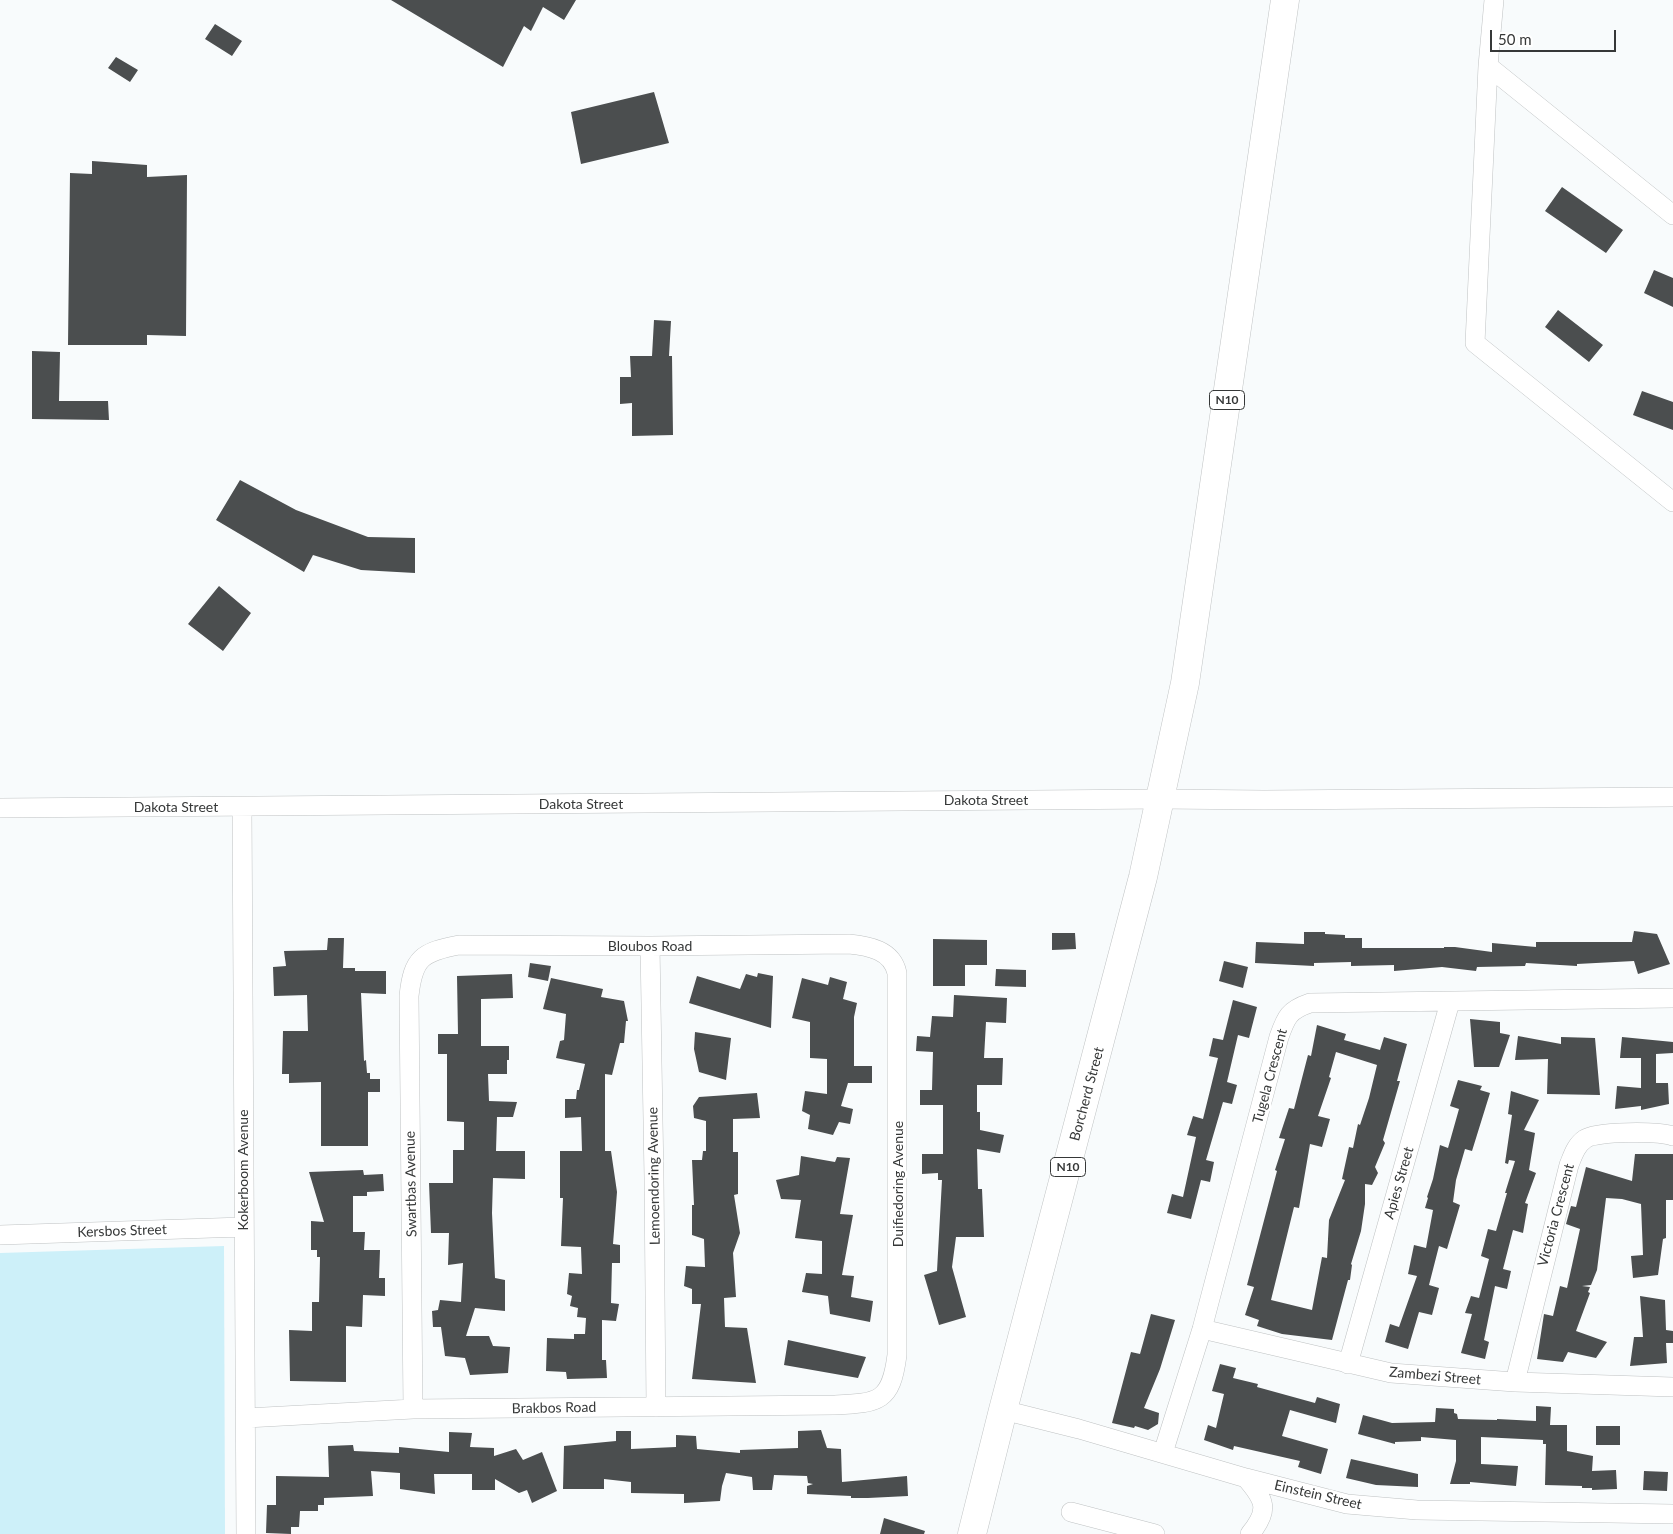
<!DOCTYPE html>
<style>
body{margin:0}
#map{position:relative;width:1673px;height:1534px;overflow:hidden;background:#f8fbfc;font-family:Lato,sans-serif}
canvas{display:block}
.scale{position:absolute;left:1490px;top:30px;width:126px;height:22px;box-sizing:border-box;border:2px solid #363838;border-top:0;padding-left:6px;font-size:15px;line-height:18px;white-space:nowrap;color:#363838;-webkit-text-stroke:4px #fff;paint-order:stroke}
</style>
<div id="map">
<canvas width="1673" height="1534"></canvas>
<div class="scale">50 m</div>
</div>
<script>
const context = document.querySelector('canvas').getContext('2d');
context.lineJoin = 'round';
function fill(path, color) { context.fillStyle = color; context.fill(path, 'evenodd'); }
function trace(path, color, width, dash) { context.strokeStyle = color; context.lineWidth = width; context.lineCap = dash ? 'butt' : 'round'; context.setLineDash(dash || []); context.stroke(path); }
function label(font, color, halo, rows, align = 'center') {
  context.font = font + ' Lato,sans-serif'; context.lineWidth = 5; context.setLineDash([]); context.textBaseline = 'middle'; context.strokeStyle = halo; context.fillStyle = color; for (const [text, x, y, turn = 0] of rows) {
    context.save(); context.translate(x, y); context.rotate((+turn || 0) * Math.PI / 180); context.textAlign = isNaN(turn) ? turn : align; if (halo) context.strokeText(text, 0, 0); context.fillText(text, 0, 0); context.restore();
  }
}
const green = new Path2D(`
 M224,1246L225,1534H0V1253Z`);
const building = new Path2D(`
 M391,0H576L564,20L543,7L531,31L524,26L503,67Z
 M215,24L242,41L232,56L205,39Z
 M116,57L138,70L130,82L108,68Z
 M654,92L669,143L581,164L571,112Z
 M92,161L147,165V177L187,175L186,336L147,335V345H68L70,173L92,174Z
 M1562,187L1623,230L1606,253L1545,211Z
 M1654,270L1673,278V307L1644,293Z
 M1558,310L1603,345L1589,362L1545,327Z
 M654,320L671,321L669,356H672L673,435L632,436V403L620,404V377H631L630,356H652Z
 M32,351L60,352L59,401H108L109,420L32,419Z
 M1642,391L1673,402V430L1633,415Z
 M240,480L296,510L368,537L415,538V573L361,570L313,555L304,572L216,520Z
 M219,586L251,613L223,651L188,624Z
 M1634,931L1657,934L1670,964L1638,974L1634,961L1577,964V966L1526,963L1525,966L1477,967L1476,971L1442,967L1394,971V965L1351,966V962L1314,963V966L1255,963L1256,942L1304,944V932H1325V934L1345,935V938H1362V948H1444V947H1455L1492,952V943L1536,947V942H1632Z
 M1052,933H1075L1076,949L1052,950Z
 M328,938H344L343,968H355V971H386V994L361,993L364,1061L366,1060L367,1073H370V1079H380V1092H368V1146H321V1082L289,1083V1074H282L283,1031H308L307,995L274,996L273,967L286,966L284,951L327,950Z
 M933,939L987,940V965H965V986H933Z
 M1224,961L1248,967L1243,988L1219,981Z
 M530,963L551,966L548,981L528,977Z
 M996,969L1026,970V987L995,986Z
 M758,973L773,976L771,1028L689,1003L697,976L740,989L746,974L757,977Z
 M512,974L513,998L481,999V1046H509V1060H507V1074H488L489,1101L517,1102L513,1117H497L496,1151H525V1179L493,1178L492,1213L495,1278L505,1280V1311L475,1308L466,1336H489L493,1346L510,1347L508,1373L470,1375L465,1358L445,1356L441,1327H433L432,1311L438,1310L440,1300L461,1302L463,1263L448,1265L449,1233H431L429,1183H453V1150H464V1122L447,1121V1054H438V1034H458L457,976Z
 M830,977L847,982L843,999L857,1003L854,1017V1066H872V1083H848L841,1106L853,1109L850,1124L839,1122L833,1135L808,1129L810,1115L802,1111L805,1091L827,1094V1059L810,1058V1022L792,1018L802,978L828,985Z
 M551,978L603,989L601,997L624,1001L628,1021H626L624,1043H620L612,1075L605,1074V1151H611L617,1192L613,1244L620,1245V1263H612L611,1303L619,1304L616,1321L602,1320V1360H606L607,1378L567,1379L566,1372L546,1371L547,1338L574,1339V1334H585L586,1318L577,1317L578,1308L570,1306L572,1296L567,1294L569,1273L582,1274L581,1247L561,1246L563,1198H560V1151H582L581,1117L565,1118V1099H576L577,1090H579L585,1064L556,1058L560,1041L564,1040L566,1014L543,1009Z
 M954,995L1007,998L1006,1023L986,1022L984,1058H1003L1002,1085H977V1112H980V1130L1004,1135L1000,1153L977,1149L978,1189H982L984,1237H956L952,1267L966,1317L939,1325L924,1275L937,1271L942,1180H938V1173L922,1174V1154H943V1105H920V1090H932L933,1052L916,1051L917,1036L930,1037L932,1016L953,1017Z
 M1233,1000L1257,1007L1249,1038L1238,1035L1227,1082L1237,1085L1232,1104L1223,1102L1206,1160L1214,1162L1210,1182L1201,1180L1191,1219L1167,1213L1172,1194L1183,1197L1196,1137L1187,1135L1193,1116L1203,1119L1218,1058L1209,1056L1213,1038L1223,1040Z
 M1470,1019L1500,1022V1033L1510,1035L1499,1067H1474Z
 M1317,1025L1346,1034L1344,1040L1380,1050L1384,1037L1407,1044L1397,1081H1400L1383,1140L1385,1143L1375,1167L1378,1173L1372,1185L1365,1184V1204L1361,1231L1351,1264L1352,1265L1350,1280H1348L1332,1340L1282,1334L1257,1326L1259,1320L1245,1315L1254,1287L1247,1285L1277,1171L1275,1170L1285,1139L1279,1138L1289,1108L1294,1109L1308,1055L1311,1056ZM1336,1052L1377,1065L1369,1098L1360,1125L1358,1124L1353,1148L1349,1147L1342,1179L1345,1180L1329,1220L1327,1258L1322,1257L1312,1310L1271,1300L1294,1207L1299,1208L1310,1144L1322,1147L1330,1119L1318,1116L1331,1078L1329,1077Z
 M695,1032L731,1038L726,1080L699,1072L694,1049Z
 M1518,1036L1561,1044V1037L1595,1038L1600,1095L1547,1094L1548,1059L1515,1060Z
 M1622,1037L1673,1042V1053L1656,1054V1083H1668L1669,1104L1641,1110V1106L1615,1109L1617,1086L1641,1088V1058H1620Z
 M1458,1080L1482,1086L1480,1090L1490,1093L1472,1151L1465,1149L1456,1180L1453,1202L1460,1205L1447,1249L1439,1246L1429,1285L1439,1288L1432,1315L1419,1312L1408,1349L1385,1342L1390,1324L1399,1327L1417,1276L1408,1274L1414,1245L1426,1248L1433,1210L1425,1208L1428,1198L1427,1197L1433,1179L1440,1145L1448,1148L1459,1109L1450,1106Z
 M1511,1091L1539,1100L1524,1130L1535,1133L1529,1170L1536,1173L1525,1203L1528,1204L1523,1233L1513,1230L1503,1269L1511,1271L1507,1289L1495,1286L1484,1340L1489,1342L1485,1359L1461,1353L1472,1314L1465,1313L1471,1296L1479,1298L1489,1259L1481,1256L1488,1229L1496,1231L1507,1193H1505L1515,1161L1509,1160L1508,1164L1505,1163L1512,1115L1508,1114Z
 M757,1093L760,1118L733,1119V1152H738V1194L734,1195L740,1233L733,1253L736,1297L724,1298L725,1327L747,1328L756,1383L692,1379L701,1304H692V1289L684,1286L686,1266L705,1267L704,1239L692,1235V1205H694L692,1160H702L703,1151H706V1121L694,1118L693,1106L699,1097Z
 M1635,1154H1673V1200H1666V1238L1663,1239L1658,1275L1633,1278L1631,1256L1643,1255L1641,1204L1622,1199L1606,1198L1597,1270L1591,1285L1582,1286L1590,1287L1588,1292L1590,1293L1576,1331L1607,1342L1596,1358L1568,1352L1563,1362L1537,1359L1544,1314L1553,1316L1560,1286L1567,1288L1580,1229L1566,1224L1571,1206L1576,1207L1586,1167L1632,1181Z
 M801,1156L835,1162L837,1157L850,1158L840,1214L853,1215L842,1275L854,1276L851,1297L873,1301L870,1322L830,1314L828,1296L802,1292L806,1273L822,1274V1241L795,1238L801,1200L781,1199L776,1180L799,1175Z
 M363,1170L364,1175L383,1174L384,1191L367,1192V1196H353V1232H365L364,1250H380L379,1278H385V1296L363,1295L362,1327L346,1326V1382L290,1381L289,1330L312,1331V1302H319L320,1257H317V1250H311V1221L324,1222L309,1172Z
 M1640,1296L1665,1300L1666,1330L1673,1331V1343H1666L1667,1363L1630,1366L1634,1337H1643Z
 M1151,1314L1175,1320L1160,1369L1144,1408L1159,1413L1158,1424L1148,1430L1135,1426L1134,1428L1112,1423L1131,1352L1140,1354Z
 M788,1340L866,1357L858,1378L784,1365Z
 M1220,1364L1236,1368L1233,1378L1258,1384L1257,1387L1315,1403L1317,1397L1340,1404L1336,1423L1290,1410L1282,1436L1328,1449L1321,1474L1298,1467L1300,1461L1234,1446L1233,1450L1204,1440L1208,1425L1216,1428L1224,1394L1212,1391Z
 M1536,1406L1551,1407L1550,1425H1567V1451L1593,1456L1592,1471L1616,1470L1617,1489L1592,1490V1488H1582V1486L1545,1485L1546,1444H1543V1440L1481,1437V1464L1518,1466L1516,1486L1470,1482V1484H1450L1456,1461V1440L1421,1437V1441L1395,1442V1444L1358,1434L1363,1415L1392,1423L1435,1422L1436,1408L1454,1409V1413L1457,1414L1458,1419L1497,1420V1419L1536,1421Z
 M1596,1426H1620V1445H1596Z
 M821,1430L827,1448L841,1449L842,1482L907,1476L908,1496L868,1498H851V1496L807,1494V1486L813,1484L808,1483L807,1476L774,1475L772,1490H753L752,1477L726,1473L722,1486L720,1501L684,1503V1494L631,1493V1482L604,1479V1489H563L564,1446L616,1441V1431H631V1449L676,1447V1435L696,1436L697,1449L740,1453V1450L798,1448V1431Z
 M449,1432L472,1433L470,1447L494,1448V1456L516,1449L523,1460L542,1452L557,1491L532,1503L527,1490L519,1493L495,1479V1490H472V1474H434L435,1494L400,1489V1473L371,1471L373,1496L324,1498V1505H318V1511H300L299,1527H291V1534L266,1533L267,1505H276V1476L329,1477L328,1446L353,1445L354,1451L399,1453V1447L449,1452Z
 M1351,1459L1418,1474V1487L1376,1485L1346,1478Z
 M1644,1471L1668,1472L1667,1491L1643,1490Z
 M884,1518L925,1531L924,1534H880Z`);
const minor = new Path2D(`
 M1494,0L1488,66L1475,343L1673,502
 M1488,66L1673,215
 M242,807L246,1534
 M0,808L1161,799L1264,800L1673,797
 M650,946L654,1178L656,1407
 M0,1235L243,1227
 M1202,1329L1391,1373L1515,1382L1673,1387
 M1348,1364L1450,1002
 M1515,1382L1569,1165C1573,1155 1576,1145 1585,1139C1596,1131 1659,1131 1673,1136
 M1003,1410L1079,1429L1246,1478L1347,1504L1417,1510L1673,1514
 M246,1418L413,1409L835,1405C879,1403 891,1402 897,1355V973C892,950 869,946 849,944L650,946L459,945C422,952 413,958 409,996L413,1409
 M1163,1453L1202,1329L1279,1037C1286,1017 1289,1010 1310,1003L1673,998
 M1246,1478C1265,1500 1270,1510 1250,1534
 M1071,1512L1155,1534`);
const highway = new Path2D(`
 M972,1534L1003,1410L1143,877L1185,683L1285,0`);
const shields = [
 [1227,400,35],
 [1068,1167,35]
];
const shieldNames = [
 ["N10",1227,400],
 ["N10",1068,1167]
];
const streetNames = [
 ["Dakota Street",986,800],
 ["Dakota Street",581,804],
 ["Dakota Street",176,807],
 ["Bloubos Road",650,946],
 ["Tugela Crescent",1270,1076,-75],
 ["Borcherd Street",1087,1094,-75],
 ["Kokerboom Avenue",243,1170,-90],
 ["Lemoendoring Avenue",654,1176,-91],
 ["Apies Street",1399,1183,-74],
 ["Swartbas Avenue",411,1184,-91],
 ["Duifiedoring Avenue",898,1184,-90],
 ["Victoria Crescent",1556,1215,-75],
 ["Kersbos Street",122,1231,-2],
 ["Zambezi Street",1435,1376,5],
 ["Brakbos Road",554,1408,-1],
 ["Einstein Street",1318,1495,13]
];
fill(green, '#cdf0f9');
fill(building, '#4b4e4f');
trace(minor, '#bfc2c3', 20);
trace(highway, '#bfc2c3', 29);
trace(minor, '#fff', 19);
trace(highway, '#fff', 28);
for (const [x, y, w] of shields) { const box = new Path2D(); box.roundRect(x - w / 2, y - 9.5, w, 19, 4); context.fillStyle = '#fff'; context.fill(box); trace(box, '#363838', 1); }
label('bold 12px', '#363838', null, shieldNames);
label('14px', '#363838', '#fff', streetNames);
</script>
